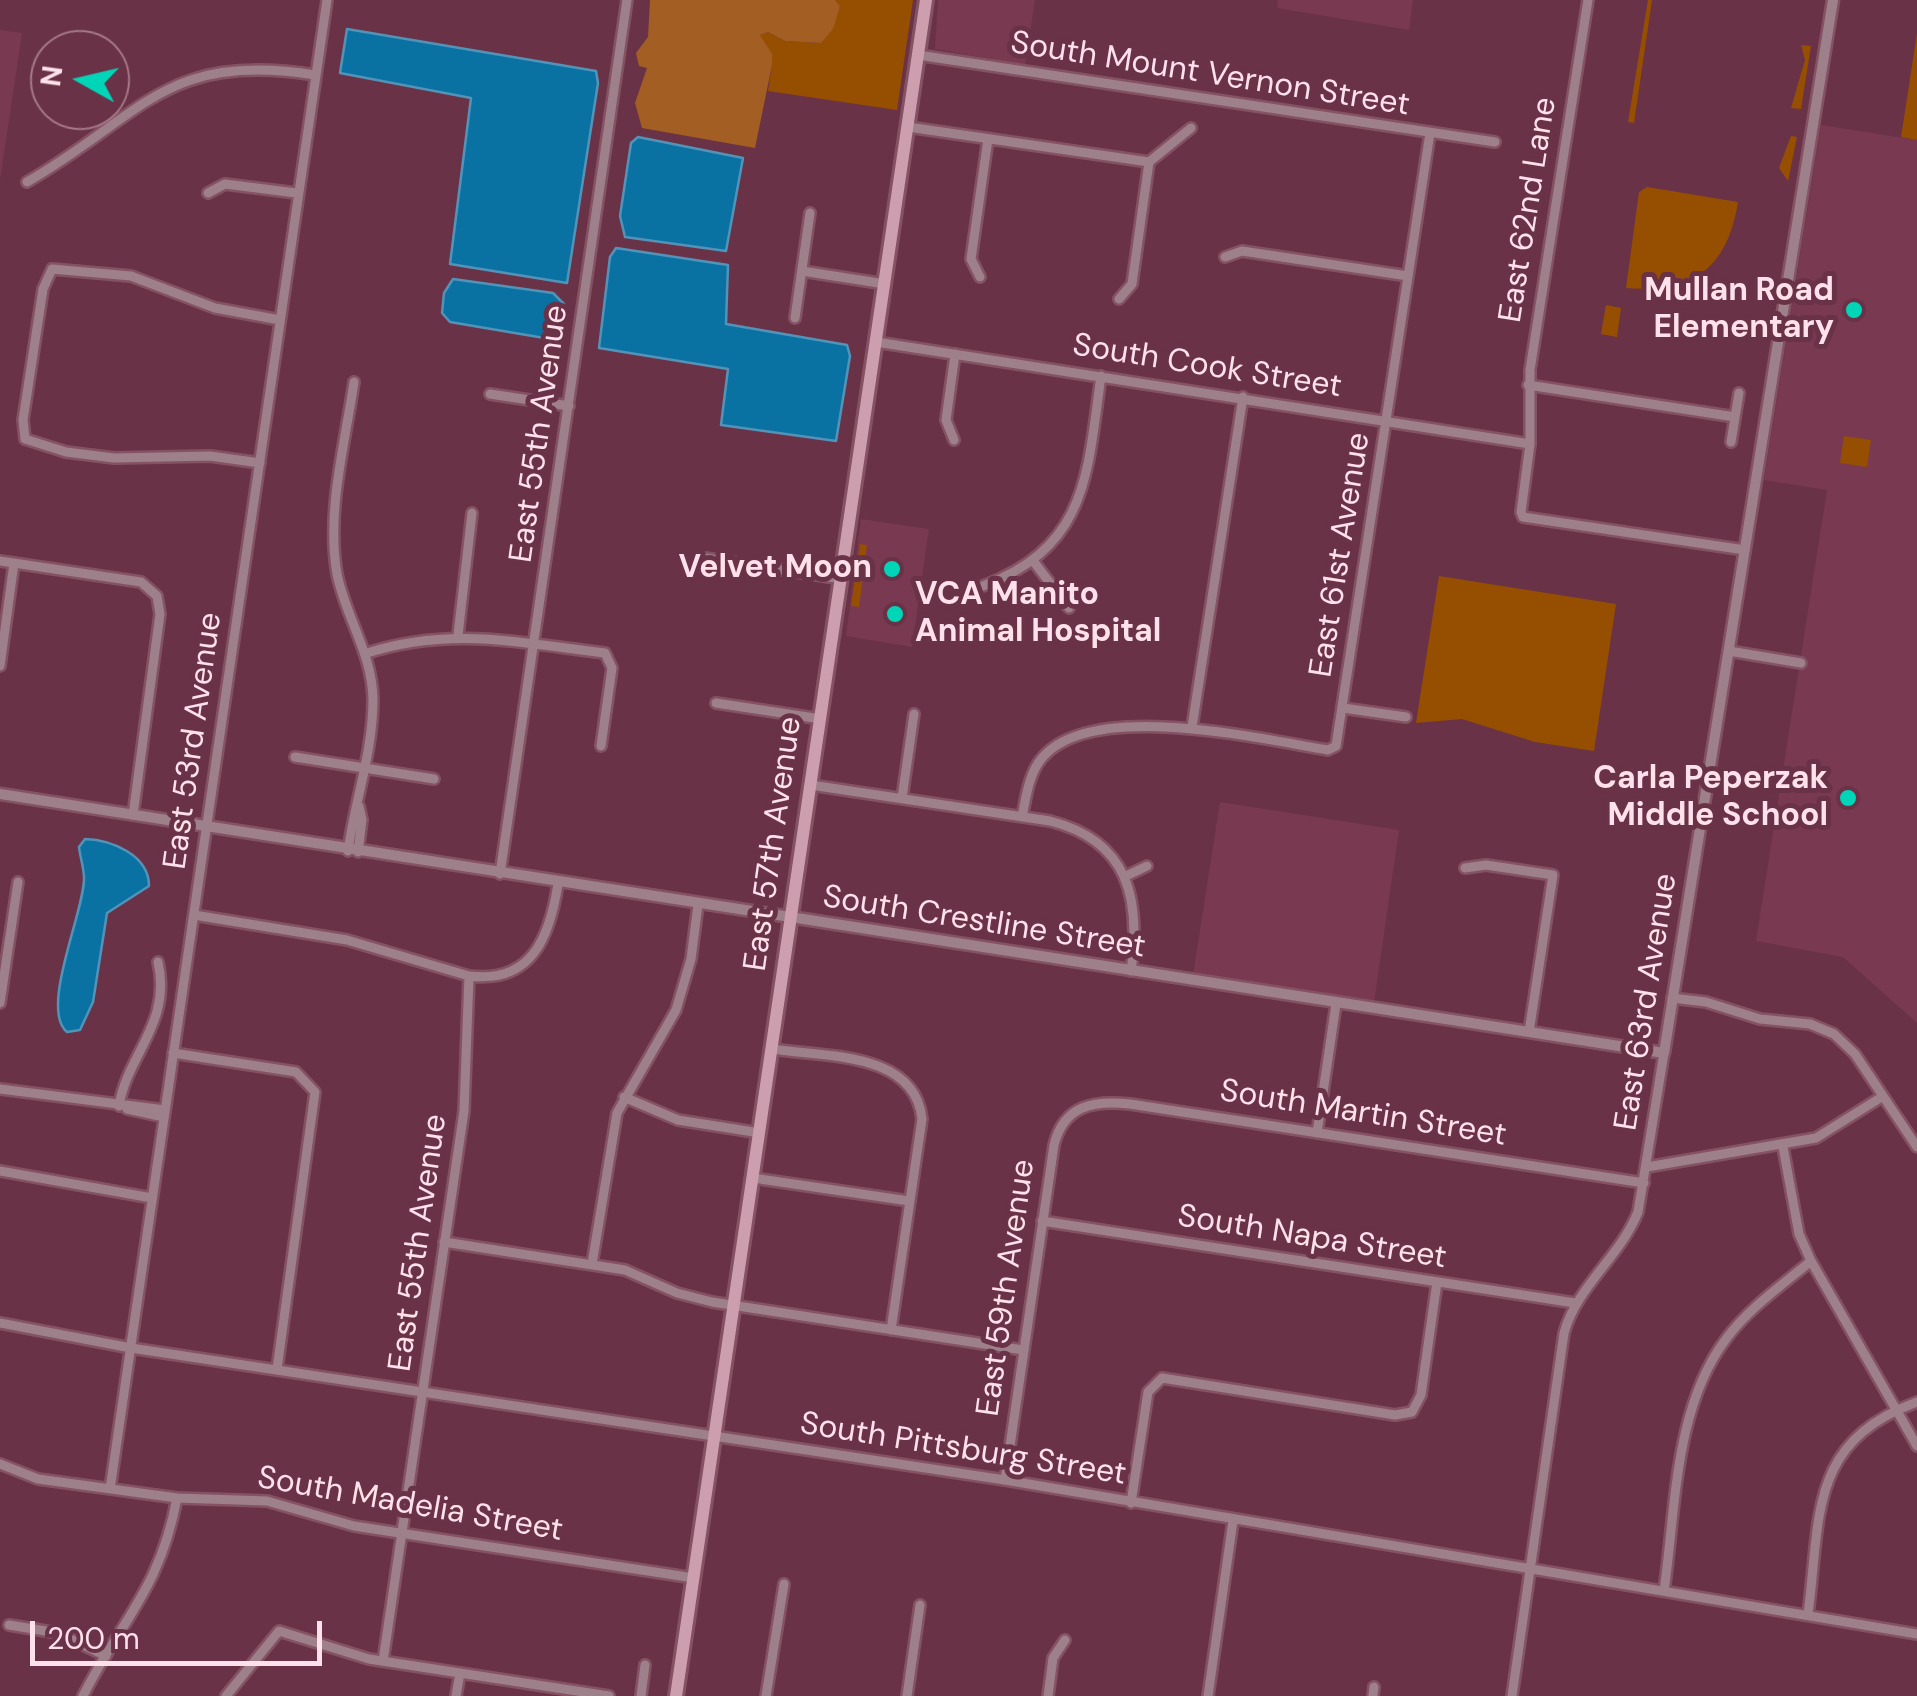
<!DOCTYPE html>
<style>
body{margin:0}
#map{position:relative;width:1917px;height:1696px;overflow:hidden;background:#6a3247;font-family:"DM Sans",sans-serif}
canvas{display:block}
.north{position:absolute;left:30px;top:30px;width:100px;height:100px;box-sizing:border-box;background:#6a3247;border:2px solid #a57888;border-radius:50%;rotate:278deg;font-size:28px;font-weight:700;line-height:40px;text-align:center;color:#fee1ea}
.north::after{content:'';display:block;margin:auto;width:35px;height:45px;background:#00d5b7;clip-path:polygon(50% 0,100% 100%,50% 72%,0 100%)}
.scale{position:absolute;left:30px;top:1621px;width:292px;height:45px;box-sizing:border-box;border:5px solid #fee1ea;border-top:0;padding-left:12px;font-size:30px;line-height:35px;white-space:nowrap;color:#fee1ea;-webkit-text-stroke:8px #6a3247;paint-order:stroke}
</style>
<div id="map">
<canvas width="1917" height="1696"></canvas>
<div class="north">N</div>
<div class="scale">200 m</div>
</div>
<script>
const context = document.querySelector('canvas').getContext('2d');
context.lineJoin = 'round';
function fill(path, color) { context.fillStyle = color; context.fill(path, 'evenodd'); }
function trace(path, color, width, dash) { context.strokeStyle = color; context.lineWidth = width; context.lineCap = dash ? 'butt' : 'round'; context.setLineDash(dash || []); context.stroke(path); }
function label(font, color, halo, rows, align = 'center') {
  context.font = font + ' "DM Sans",sans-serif'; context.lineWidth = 10; context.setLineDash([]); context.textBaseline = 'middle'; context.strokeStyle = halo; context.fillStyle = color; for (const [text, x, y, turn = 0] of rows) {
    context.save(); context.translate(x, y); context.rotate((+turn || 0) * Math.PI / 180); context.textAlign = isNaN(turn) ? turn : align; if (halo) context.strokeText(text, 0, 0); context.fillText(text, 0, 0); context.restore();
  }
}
const built = new Path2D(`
 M938,0H1035L1025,65L935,49Z
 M1278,0H1413L1409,30L1277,8Z
 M0,30L22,33L0,180Z
 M1821,125L1917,140V1023L1843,957L1756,941L1827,490L1764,480Z
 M861,519L929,529L912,647L846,636Z
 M1220,802L1399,830L1374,1003L1193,975Z`);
const green = new Path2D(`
 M835,0H913L897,110L768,91L772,65L760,35L768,32L785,41L821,43L840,7Z
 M1648,0H1652L1634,123L1628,122Z
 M1917,33V140L1901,137Z
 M1801,45L1811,46L1801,109L1791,108L1805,60Z
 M1791,136L1797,137L1788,181L1779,168Z
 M1647,187L1738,202C1727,269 1693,293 1626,288L1639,192Z
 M1606,305L1621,308L1617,337L1601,334Z
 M1844,436L1871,440L1867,467L1840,463Z
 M860,544L867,545L859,607L851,606Z
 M1439,576L1616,604L1594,751L1535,742L1462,719L1416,723Z`);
const forest = new Path2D(`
 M650,0H835L840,6L833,29L821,43L785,41L768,32L760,35L772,54V65L755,148L642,128L635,103L647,68L639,66L636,53L648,37Z`);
const water = new Path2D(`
 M347,29L596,71L598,83L567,283L450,264L471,98L340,73Z
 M638,137L743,158L726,251L625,237L620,216L631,143Z
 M616,248L728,265L726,324L847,345L850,356L836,441L721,425L728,369L599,348L610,257Z
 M453,279L553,293L564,304L560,334L550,339L450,322L442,313L444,293Z
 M85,839C112,840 149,855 149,886L107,913L93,1002L80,1030L67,1032C39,1009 85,910 84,878C84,868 80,857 79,847Z`);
const minor = new Path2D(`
 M1588,0L1530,370V444L1521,512L1523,517L1745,550
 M918,55L1495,142
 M908,127L1149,162L1191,128
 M27,182C143,115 166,51 315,75
 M208,193L225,184L296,193
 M1225,257L1242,251L1408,276
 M802,271L885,284
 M980,277L971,259L988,139
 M1119,299L1132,284L1149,162
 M795,318L810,213
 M876,342L1530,444
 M1528,385L1735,417
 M490,394L569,406
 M954,440L946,420L955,354
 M1731,442L1739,393
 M260,463L210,456L114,458L66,452L25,439L23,420L43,289L52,269L131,276L215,308L280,320
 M705,558L842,579
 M0,561L141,582L157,596L160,614L133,815
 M1034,562L1069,608
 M983,586C1088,546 1087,475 1101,376
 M458,635L472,513
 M1729,651L1801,663
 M367,653C452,626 519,643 605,653L612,668L601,746
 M0,666L14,563
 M716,703L821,719
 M1343,708L1406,717
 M1192,727L1243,397
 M295,757L434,779
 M811,785L1050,821C1129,841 1141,899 1131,971
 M902,798L914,714
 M1022,817C1026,797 1029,773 1042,758C1092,699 1260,739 1328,750L1336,746L1430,133
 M348,851C355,800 373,752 373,699C372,653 346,618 337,574C326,512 345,444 354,382
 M358,852L362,820L359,806
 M1465,868L1486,865L1553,875L1529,1032
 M500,874L627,0
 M1126,876L1147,866
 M194,915L347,940L469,976
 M1672,998L1706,1002L1760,1019L1810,1024L1834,1034L1855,1054L1917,1147
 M0,1003L18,882
 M772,1049C824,1057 915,1051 922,1119L891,1330
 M173,1053L296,1072L315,1092L277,1369
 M0,1089L165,1110
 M624,1097L678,1120L760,1133
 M119,1106C127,1055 172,1023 158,962
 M127,1109L164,1117
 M1317,1133L1336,1004
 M1783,1147L1799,1234L1811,1261L1917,1446
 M1647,1167L1816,1138L1880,1098
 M0,1171L152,1198
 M753,1178L909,1201
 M1042,1221L1575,1303
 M444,1242L625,1270L677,1293L712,1302L1023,1350
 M592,1264L617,1113L676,1010L691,959L698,905
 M0,1323L131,1348L1005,1480L1917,1634
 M0,1464L38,1479L177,1498L267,1501L354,1526L694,1578
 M1005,1480L1054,1145C1064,1105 1094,1100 1130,1104L1644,1183
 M110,1489L327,0
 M1131,1503L1148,1392L1162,1378L1395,1415L1412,1412L1421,1395L1437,1282
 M1664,1591C1676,1508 1674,1408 1726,1339C1748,1309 1782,1285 1811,1261
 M1808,1614C1821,1516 1808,1442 1917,1402
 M9,1625L58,1633L106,1656
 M383,1661L464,1111L469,976C533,984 550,935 558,884
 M83,1696C122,1619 160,1589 177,1498
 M226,1696L279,1631L369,1659L609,1696
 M456,1696L460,1673
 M641,1696L645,1665
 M766,1696L784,1584
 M907,1696L920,1605
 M1048,1696L1053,1658L1065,1640
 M1208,1696L1233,1521
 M1373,1696L1374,1687
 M1512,1696L1564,1333C1577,1286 1620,1257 1638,1212L1664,1053`);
const tertiary = new Path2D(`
 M0,794L1664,1053L1833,0`);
const secondary = new Path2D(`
 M676,1696L926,0`);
const markers = [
 [1854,310,10,"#00d5b7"],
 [892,569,10,"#00d5b7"],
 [895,614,10,"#00d5b7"],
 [1848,798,10,"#00d5b7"]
];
const streetNames = [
 ["South Mount Vernon Street",1210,75,9],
 ["East 62nd Lane",1529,210,-81],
 ["South Cook Street",1207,367,9],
 ["East 55th Avenue",540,434,-82],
 ["East 61st Avenue",1341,555,-81],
 ["East 53rd Avenue",194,741,-82],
 ["East 57th Avenue",774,844,-82],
 ["South Crestline Street",984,923,9],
 ["East 63rd Avenue",1647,1002,-81],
 ["South Martin Street",1363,1114,9],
 ["South Napa Street",1312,1238,9],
 ["East 55th Avenue",419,1243,-82],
 ["East 59th Avenue",1007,1288,-82],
 ["South Pittsburg Street",963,1450,9],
 ["South Madelia Street",410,1505,10]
];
const poiNames = [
 ["Mullan Road",1834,292],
 ["Elementary",1834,329],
 ["Velvet Moon",872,569],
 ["VCA Manito",915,596,"left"],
 ["Animal Hospital",915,633,"left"],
 ["Carla Peperzak",1828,780],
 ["Middle School",1828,817]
];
fill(built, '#793951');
fill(green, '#964f01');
fill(forest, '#a25e23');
fill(water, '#0a72a3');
trace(water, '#5393b8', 2.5);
trace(minor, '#855264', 14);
trace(tertiary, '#855264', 15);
trace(secondary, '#855264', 18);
trace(minor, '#9d8089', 9);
trace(tertiary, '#9d8089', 10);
trace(secondary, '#cd9fae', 12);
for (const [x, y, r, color] of markers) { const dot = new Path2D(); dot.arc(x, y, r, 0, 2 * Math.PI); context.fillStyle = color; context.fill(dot); trace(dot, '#6a3247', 4); }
label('32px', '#fee1ea', '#6a3247', streetNames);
label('bold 32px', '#fee1ea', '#6a3247', poiNames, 'right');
</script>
